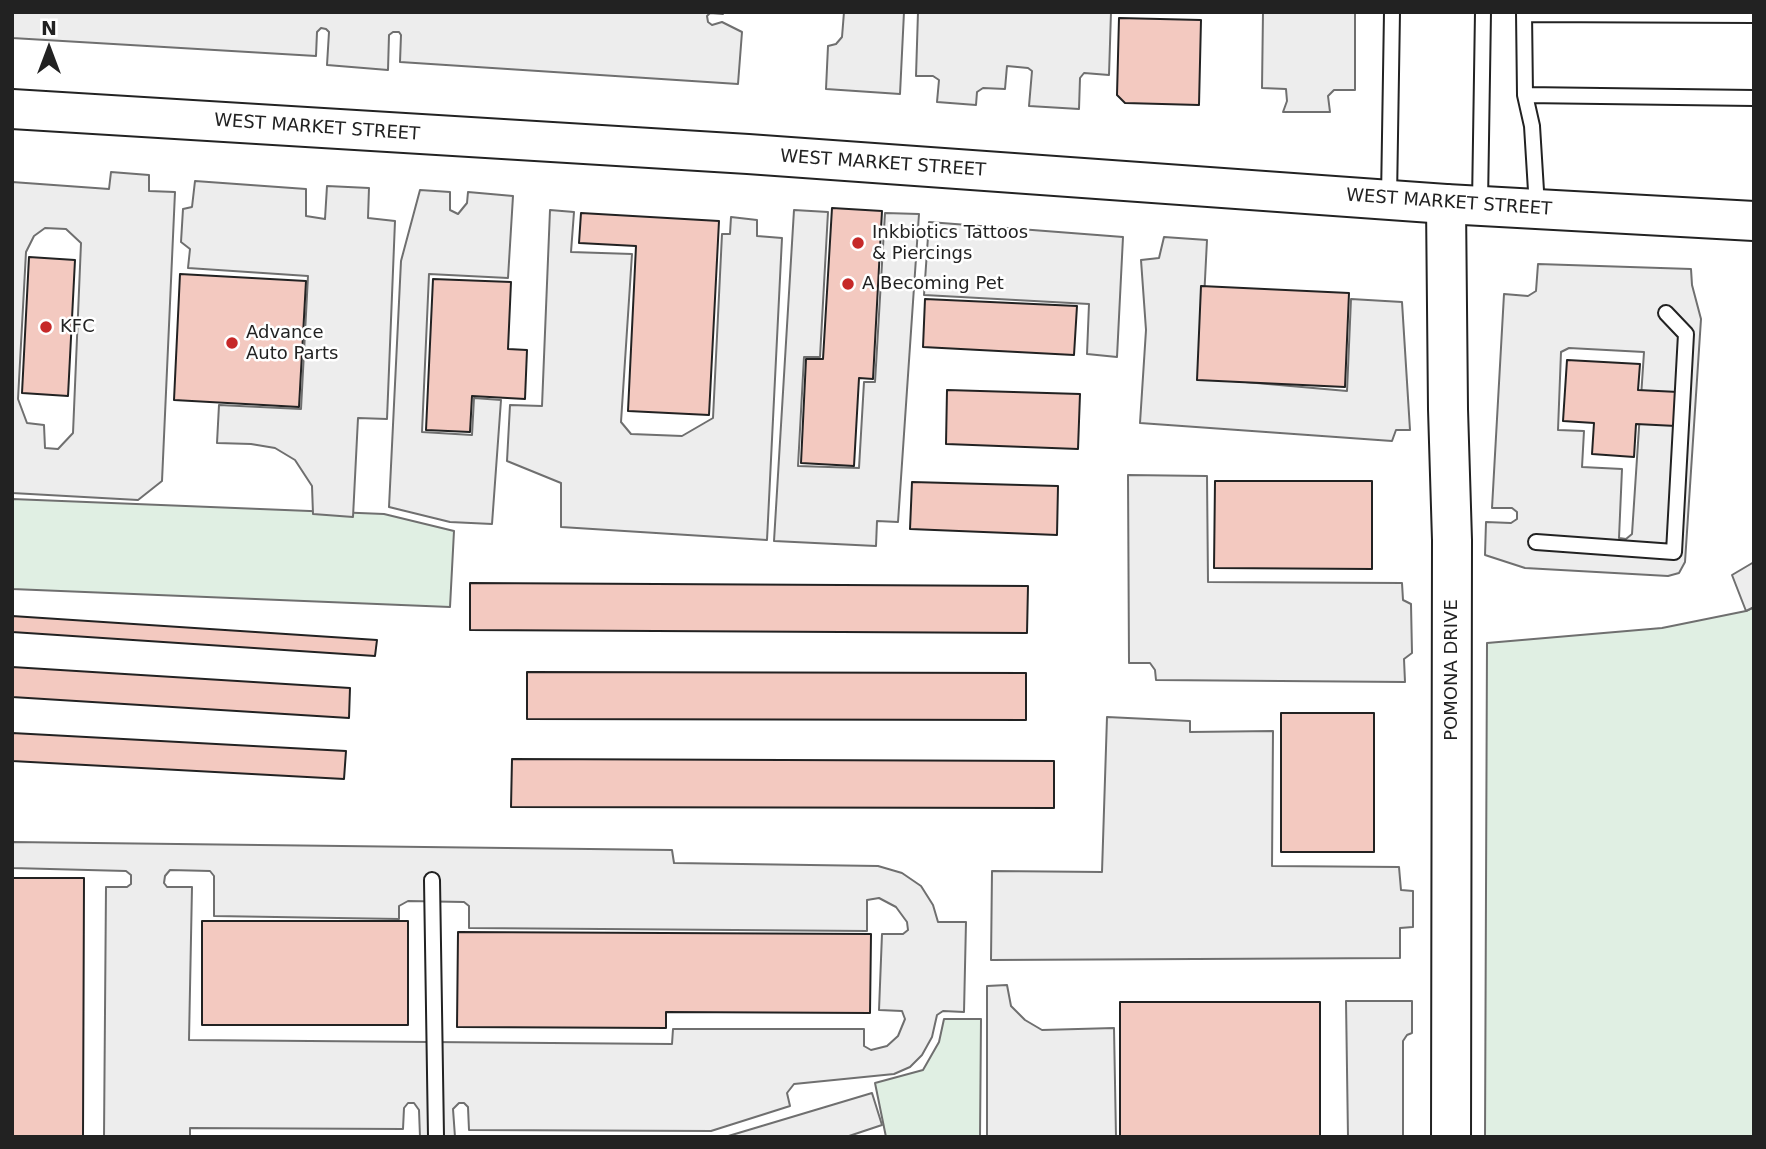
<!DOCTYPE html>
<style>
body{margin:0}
#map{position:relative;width:1766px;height:1149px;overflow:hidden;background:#fff;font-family:"DejaVu Sans",sans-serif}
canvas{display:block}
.frame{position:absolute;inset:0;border:14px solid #222;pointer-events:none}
.north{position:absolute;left:14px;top:14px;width:70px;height:70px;-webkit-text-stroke:5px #fff;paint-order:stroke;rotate:0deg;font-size:19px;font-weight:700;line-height:28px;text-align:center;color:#222}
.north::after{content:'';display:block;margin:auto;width:24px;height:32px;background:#222;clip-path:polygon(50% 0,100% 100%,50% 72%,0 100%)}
</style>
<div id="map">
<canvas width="1766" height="1149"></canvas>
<div class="frame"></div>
<div class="north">N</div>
</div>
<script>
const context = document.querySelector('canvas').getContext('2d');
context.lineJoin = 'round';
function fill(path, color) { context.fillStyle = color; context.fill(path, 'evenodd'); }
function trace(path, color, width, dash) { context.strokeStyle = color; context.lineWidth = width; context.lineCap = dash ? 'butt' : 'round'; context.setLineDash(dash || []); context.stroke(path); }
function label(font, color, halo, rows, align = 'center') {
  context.font = font + ' "DejaVu Sans",sans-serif'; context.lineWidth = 5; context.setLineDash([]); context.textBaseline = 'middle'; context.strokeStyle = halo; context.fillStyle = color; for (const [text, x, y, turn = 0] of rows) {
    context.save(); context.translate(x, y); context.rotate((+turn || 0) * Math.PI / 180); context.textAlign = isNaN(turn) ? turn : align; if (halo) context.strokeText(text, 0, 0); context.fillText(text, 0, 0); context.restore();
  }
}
const green = new Path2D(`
 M12,499L384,514L454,531L450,607L12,589Z
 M1754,607V1137H1485L1487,643L1662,628L1746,611Z
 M944,1019H981L980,1137H886L875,1083L923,1070L939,1042Z`);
const parking = new Path2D(`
 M12,12H723V14L710,13L707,16L708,22L712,25L722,22L742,32L738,84L400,62L401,35L399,32H393L389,35L388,70L327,65L329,32L326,29L321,28L317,32L316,56L12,38Z
 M844,12H904L900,94L826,89L828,46L836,44L842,37Z
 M918,12H1111L1109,75L1084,73L1080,78L1079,109L1029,106L1032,71L1028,68L1007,66L1005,89L983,88L977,92L976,105L937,102L939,80L933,76H916Z
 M1263,12H1355V90H1334L1328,96L1330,112H1283L1287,101L1286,89L1262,88Z
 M111,172L149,175V191L175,192L162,481L138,500L12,493V182L109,189ZM45,228L66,229L81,243L73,433L58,449L45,448L44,425L27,423L18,399L26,252L34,236Z
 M195,181L306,189V216L325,219L327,186L369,188L368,218L395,221L387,419L358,418L353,517L313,514L312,486L295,460L275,448L251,444L217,443L219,405L301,409L308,276L188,268L190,249L181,242L183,209L192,207Z
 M420,190L450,192V210L458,214L467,203L468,192L513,196L508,278L429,274L422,432L472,435L474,398L501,400L492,524L450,522L389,507L401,261Z
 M550,210L574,212L571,252L632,254L621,422L631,434L682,436L713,418L722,234H730L731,217L757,220V236L782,238L767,540L561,527V483L507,461L510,405L542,406Z
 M794,210L828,212L820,357H804L798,466L859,468L864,382H875L885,213L919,214L898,522L877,521L876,546L774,541Z
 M929,222L1123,237L1117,357L1087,354L1089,304L924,295Z
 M1164,237L1207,240L1200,378L1347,391L1351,299L1402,302L1410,430H1396L1392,441L1140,423L1146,330L1141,260L1159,258Z
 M1538,264L1691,269L1692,285L1701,319L1685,562L1679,573L1668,576L1525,568L1485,555L1486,522L1511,523L1517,519V512L1512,508H1492L1504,294L1528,296L1536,291ZM1569,348L1644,352L1632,534L1626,539L1619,538L1622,469L1582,467L1584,431L1558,430L1561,352Z
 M1128,475L1207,476L1208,582L1402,583L1403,600L1411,604L1412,653L1404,659L1405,682L1156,680L1155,670L1150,663H1129Z
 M1754,562V607L1746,611L1732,575Z
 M1107,717L1190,721V732L1273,731L1272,866L1399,867L1401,890L1413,891V927L1400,928V958L991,960L992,871L1102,872Z
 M12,842L672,850L674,863L878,866L902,873L921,886L933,905L938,922H966L964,1012L943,1011L937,1015L932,1037L922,1055L910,1067L894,1074L794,1084L787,1093L790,1106L711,1131L469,1130L468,1107L464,1103H459L453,1109L455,1137H420L419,1110L414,1103H408L404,1108L403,1129L190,1128V1137H104L106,887H127L131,884V875L126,871L12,868ZM170,870L210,871L214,876V916L399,919V906L408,901L464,902L469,906V928L867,931V900L879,898L896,907L907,922L908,930L903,934H882L879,1010L902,1011L905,1019L898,1036L887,1046L871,1050L864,1046V1029H673L672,1044L189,1040L192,887H167L164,883L165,876Z
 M1007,985L1011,1006L1025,1020L1042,1030L1114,1028L1116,1137H987V986Z
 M1346,1001H1412V1033L1407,1035L1403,1041V1137H1348Z
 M872,1093L882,1125L846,1137H725Z`);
const building = new Path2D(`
 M1119,18L1201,20L1199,105L1125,103L1117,95Z
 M832,208L882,211L873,379L859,378L854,466L801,463L806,359H823Z
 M581,213L719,221L709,415L628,411L636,246L579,243Z
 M29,257L75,260L68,396L22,393Z
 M180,274L306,281L299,407L174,400Z
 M433,279L511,282L508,349L527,350L525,399L472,396L470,432L426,430Z
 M1201,286L1349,293L1345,387L1197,380Z
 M925,299L1077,306L1074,355L923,347Z
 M1567,360L1640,364L1638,390L1678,392L1676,426L1636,424L1634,457L1592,454L1594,423L1563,421Z
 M947,390L1080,394L1078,449L946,444Z
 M1215,481H1372V569L1214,568Z
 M912,482L1058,486L1057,535L910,529Z
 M470,583L1028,586L1027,633L470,630Z
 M12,616L377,640L375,656L12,632Z
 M12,667L350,688L349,718L12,697Z
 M527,672L1026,673V720L527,719Z
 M1281,713H1374V852H1281Z
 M12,733L346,751L344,779L12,761Z
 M512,759L1054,761V808L511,807Z
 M12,878H84L83,1137H12Z
 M202,921H408V1025H202Z
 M458,932L871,934L870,1013L666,1012V1028L457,1027Z
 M1120,1002H1320V1137H1120Z`);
const lane = new Path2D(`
 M1524,12L1525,95L1532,126L1537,207
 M1524,14L1754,15
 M1525,95L1754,98
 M1389,198L1392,12
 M1480,203L1483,12
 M1536,542L1674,552L1686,334L1666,313
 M432,880L436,1137`);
const secondary = new Path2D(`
 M1446,204L1448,409L1452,540L1451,1137`);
const primary = new Path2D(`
 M12,109L748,154L1446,204L1754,221`);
const markers = [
 [858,243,7,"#c62828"],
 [848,284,7,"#c62828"],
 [46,327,7,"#c62828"],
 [232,343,7,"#c62828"]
];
const streetNames = [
 ["WEST MARKET STREET",317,128,4],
 ["WEST MARKET STREET",883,164,4],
 ["WEST MARKET STREET",1449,203,4],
 ["POMONA DRIVE",1452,670,-90]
];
const poiNames = [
 ["Inkbiotics Tattoos",872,233],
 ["& Piercings",872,254],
 ["A Becoming Pet",862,284],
 ["KFC",60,327],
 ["Advance",246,333],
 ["Auto Parts",246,354]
];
fill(green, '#e0efe3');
trace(green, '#6f6f6f', 2);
fill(parking, '#ededed');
trace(parking, '#6f6f6f', 2);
fill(building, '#f3c9c0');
trace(building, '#222', 2);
trace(lane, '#222', 18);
trace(secondary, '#222', 42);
trace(primary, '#222', 42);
trace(lane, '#fff', 14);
trace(secondary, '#fff', 38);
trace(primary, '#fff', 38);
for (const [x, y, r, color] of markers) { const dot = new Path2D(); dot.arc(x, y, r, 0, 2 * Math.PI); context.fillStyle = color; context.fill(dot); trace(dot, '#fff', 2.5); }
label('18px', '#222', '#fff', streetNames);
label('18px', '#222', '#fff', poiNames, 'left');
</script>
